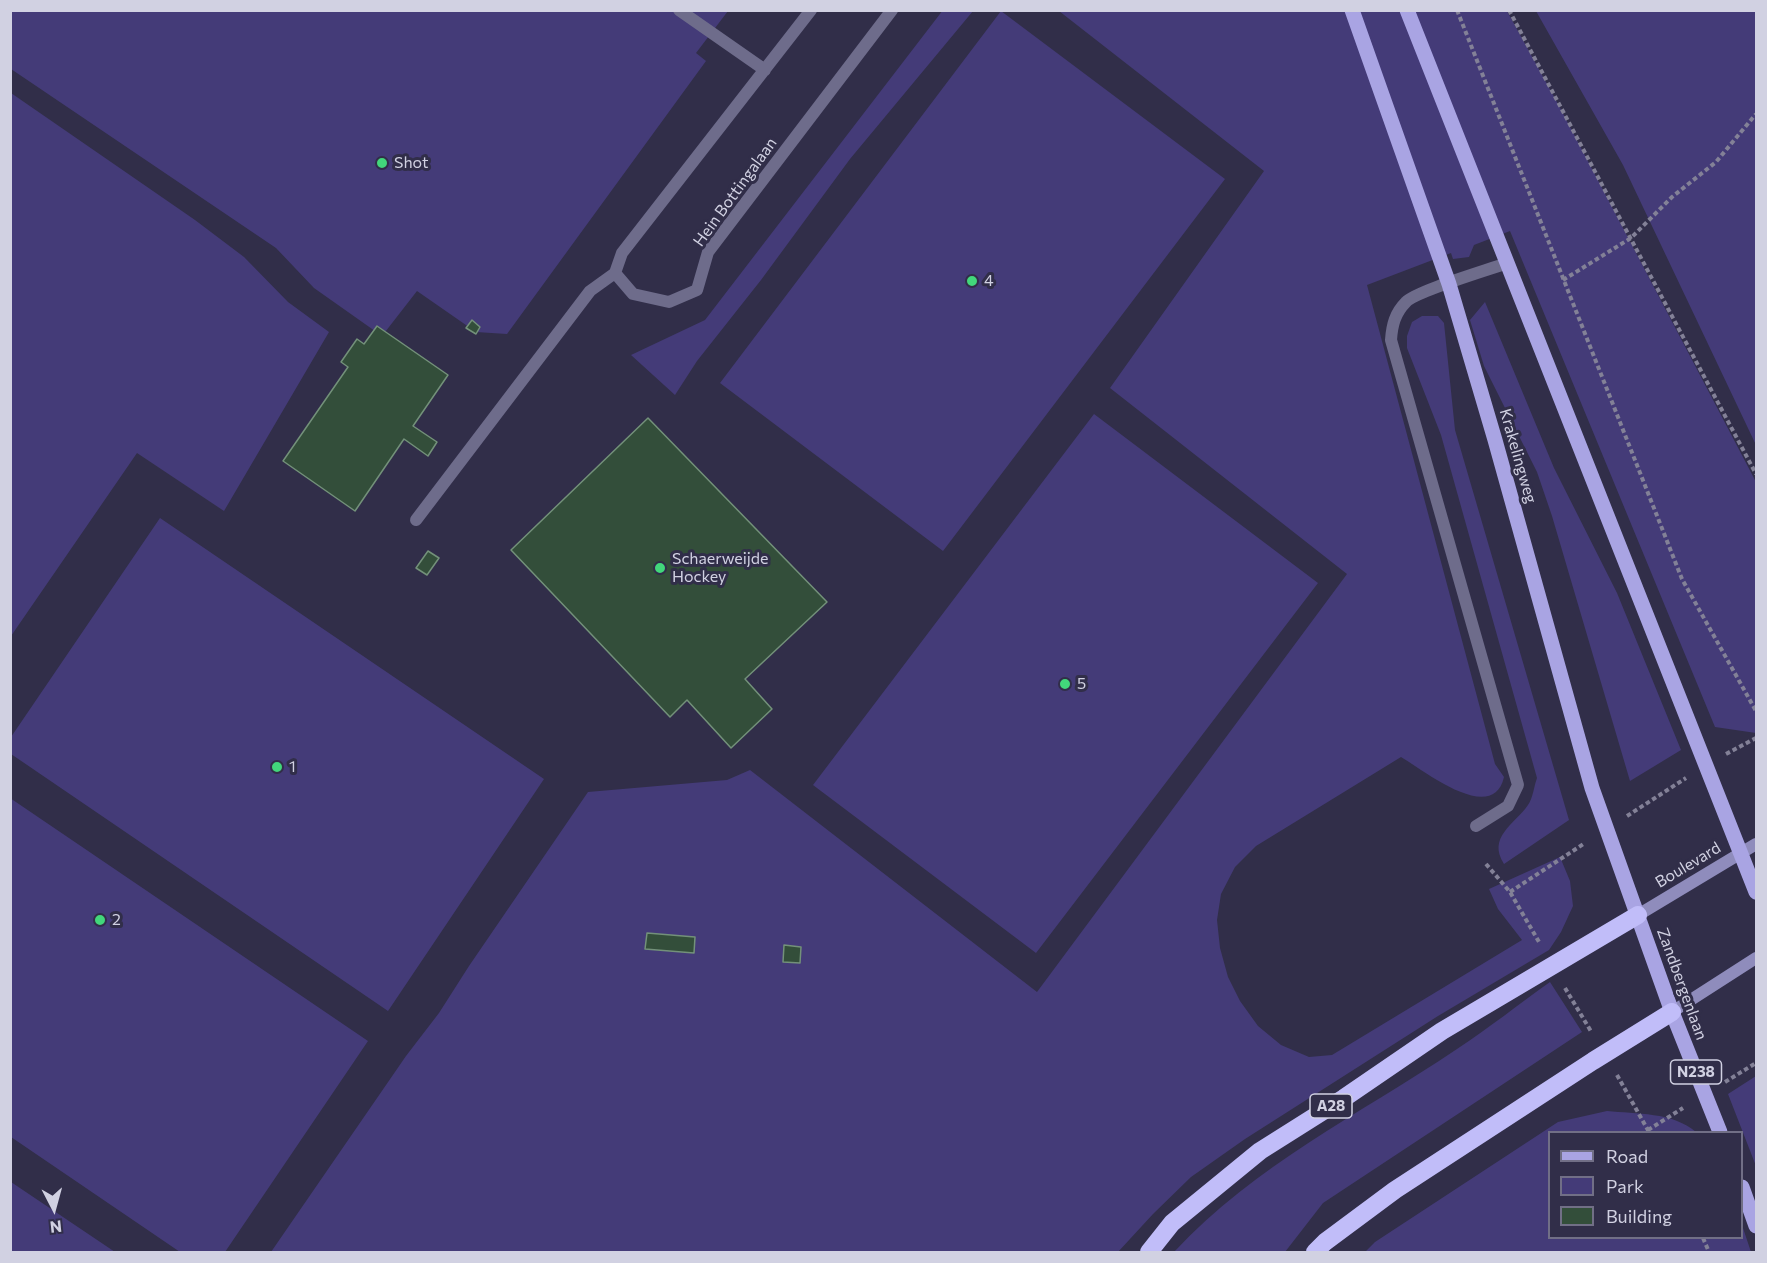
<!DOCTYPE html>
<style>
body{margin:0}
#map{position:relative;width:1767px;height:1263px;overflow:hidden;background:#312e49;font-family:Commissioner,sans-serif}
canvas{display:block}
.frame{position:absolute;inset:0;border:12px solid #d1d1e2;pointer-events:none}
.legend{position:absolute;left:1548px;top:1131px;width:195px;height:108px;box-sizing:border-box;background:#312e49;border:2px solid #716f86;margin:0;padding:8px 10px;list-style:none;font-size:18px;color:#d1d1e2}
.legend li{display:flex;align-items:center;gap:12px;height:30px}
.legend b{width:30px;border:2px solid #716f86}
.north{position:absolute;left:24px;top:1179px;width:60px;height:60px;-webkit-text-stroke:4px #312e49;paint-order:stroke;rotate:174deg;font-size:16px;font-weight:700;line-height:24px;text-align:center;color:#d1d1e2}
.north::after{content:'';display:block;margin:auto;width:21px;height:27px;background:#d1d1e2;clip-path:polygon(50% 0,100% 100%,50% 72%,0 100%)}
</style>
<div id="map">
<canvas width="1767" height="1263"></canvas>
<div class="frame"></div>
<ul class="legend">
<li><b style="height:8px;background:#a9a4e3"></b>Road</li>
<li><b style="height:16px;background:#443b78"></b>Park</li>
<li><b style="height:16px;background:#334e3a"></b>Building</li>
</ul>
<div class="north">N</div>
</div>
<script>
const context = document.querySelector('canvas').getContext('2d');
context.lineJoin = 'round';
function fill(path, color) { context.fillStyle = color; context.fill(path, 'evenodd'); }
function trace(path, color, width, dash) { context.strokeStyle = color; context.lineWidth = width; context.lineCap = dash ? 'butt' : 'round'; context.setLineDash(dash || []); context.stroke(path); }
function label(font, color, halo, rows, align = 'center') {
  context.font = font + ' Commissioner,sans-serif'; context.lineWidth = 6; context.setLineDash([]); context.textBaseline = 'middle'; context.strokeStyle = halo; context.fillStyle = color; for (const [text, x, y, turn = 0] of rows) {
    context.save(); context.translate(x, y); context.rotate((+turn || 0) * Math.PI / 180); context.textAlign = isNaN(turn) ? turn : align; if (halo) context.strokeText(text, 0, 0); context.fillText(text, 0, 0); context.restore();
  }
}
const green = new Path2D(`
 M943,10L973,11L850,159L761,280L697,361L675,395L631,355L705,320Z
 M10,11H728L696,53L706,61L507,334L476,332L417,291L382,336L314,288L276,248L11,69Z
 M1001,11L1225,179L943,551L720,383Z
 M1059,11H1507L1558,104L1756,482V733L1715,727L1510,231L1474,245L1469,257L1453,259L1451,253L1367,285L1495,764L1504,777C1493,826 1423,770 1401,757L1256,846L1235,867L1221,894L1217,920L1220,948L1228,977L1240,1001L1258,1026L1281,1045L1309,1057L1332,1055L1522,940L1498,909L1489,889L1560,857L1570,881L1573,906L1561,932L1549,950L1438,1016L1245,1139L1191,1177L1153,1214L1118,1252H271L406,1056L439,1013L469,966L588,792L727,780L750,770L1037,992L1347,574L1110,388L1264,171Z
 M1536,11H1756V445L1623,165Z
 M11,93L195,220L244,257L288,302L329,332L224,511L137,453L11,636Z
 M1485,302L1554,468L1617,593L1681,750L1630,781L1552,516L1537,472L1484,366L1470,320Z
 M1422,316H1438L1444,323L1455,430L1569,820L1504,864C1487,837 1514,825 1528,805C1533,798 1534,786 1537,778L1441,435L1407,348V336L1412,322Z
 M1094,414L1318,583L1036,953L813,785Z
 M160,518L544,779L388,1011L11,754V737Z
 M10,798L368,1041L225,1252H180L11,1137Z
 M1550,982L1582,1032L1323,1203L1285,1252H1174C1256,1164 1359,1115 1457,1049C1489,1028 1519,1004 1550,982Z
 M1756,1076V1166L1728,1094Z
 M1607,1111C1636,1114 1673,1112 1696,1132H1550V1238H1742V1225L1751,1252H1365L1375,1242L1558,1122Z
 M10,1182H11L115,1252H11Z`);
const building = new Path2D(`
 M472,320L480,327L476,334L466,328Z
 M377,326L448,375L413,426L437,442L428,456L404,439L355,511L283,461L348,367L341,362L357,339L364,344Z
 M648,418L827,602L745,679L772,709L731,748L687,700L670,717L511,550Z
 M428,551L439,558L427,575L416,568Z
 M647,933L695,937L694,953L645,949Z
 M784,945L801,947L800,963L783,962Z`);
const path = new Path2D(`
 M1457,10L1682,579L1756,711
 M1509,10L1756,474
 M1563,280L1631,238L1672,197L1716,162L1756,114
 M1726,754L1756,738
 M1627,816L1686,778
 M1486,864L1510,892L1539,942
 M1510,892L1585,843
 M1565,988L1592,1033
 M1617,1075L1649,1132
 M1725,1082L1756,1063
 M1648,1130L1683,1108
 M1703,1238L1709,1252`);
const lane = new Path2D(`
 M679,10L765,70
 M811,10L622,253L615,273L633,294L669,302L697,290L708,252L892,10
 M416,520L590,291L615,273
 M1476,826L1508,806L1518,785L1391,340C1392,325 1395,313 1406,302C1416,291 1488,270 1507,263`);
const secondary = new Path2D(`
 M1638,915L1756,844
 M1672,1012L1756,958`);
const primary = new Path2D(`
 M1352,10L1449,284L1495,440L1592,788L1672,1012L1720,1132
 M1407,10L1756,892
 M1742,1187L1756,1226`);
const highway = new Path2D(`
 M1149,1252L1172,1223L1260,1151L1344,1098L1442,1031L1638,915
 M1315,1252L1325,1242L1395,1190L1593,1061L1672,1012`);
const markers = [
 [382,163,6,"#42d77b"],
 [972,281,6,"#42d77b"],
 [660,568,6,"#42d77b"],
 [1065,684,6,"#42d77b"],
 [277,767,6,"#42d77b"],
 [100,920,6,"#42d77b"]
];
const shields = [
 [1696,1072,51],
 [1331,1106,42]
];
const shieldNames = [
 ["N238",1696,1072],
 ["A28",1331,1106]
];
const poiNames = [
 ["Shot",394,163],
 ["4",984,281],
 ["Schaerweijde",672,559],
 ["Hockey",672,577],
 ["5",1077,684],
 ["1",289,767],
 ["2",112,920]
];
const streetNames = [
 ["Hein Bottingalaan",735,192,-54],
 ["Krakelingweg",1518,456,74],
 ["Boulevard",1688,865,-31],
 ["Zandbergenlaan",1682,984,70]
];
fill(green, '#443b78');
fill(building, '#334e3a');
trace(building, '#73917a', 1.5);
trace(path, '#838197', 4, [4.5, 3]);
trace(lane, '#6e6c8b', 12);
trace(secondary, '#8f8cbc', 12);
trace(primary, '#a9a4e3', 15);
trace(highway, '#c1bdf9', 18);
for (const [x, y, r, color] of markers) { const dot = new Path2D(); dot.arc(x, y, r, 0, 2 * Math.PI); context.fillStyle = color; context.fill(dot); trace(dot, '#312e49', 2); }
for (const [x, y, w] of shields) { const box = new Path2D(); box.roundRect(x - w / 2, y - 12, w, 24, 4.5); context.fillStyle = '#312e49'; context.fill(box); trace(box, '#d1d1e2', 1.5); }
label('bold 15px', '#d1d1e2', null, shieldNames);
label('16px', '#d1d1e2', '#312e49', poiNames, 'left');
label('16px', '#d1d1e2', '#312e49', streetNames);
</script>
